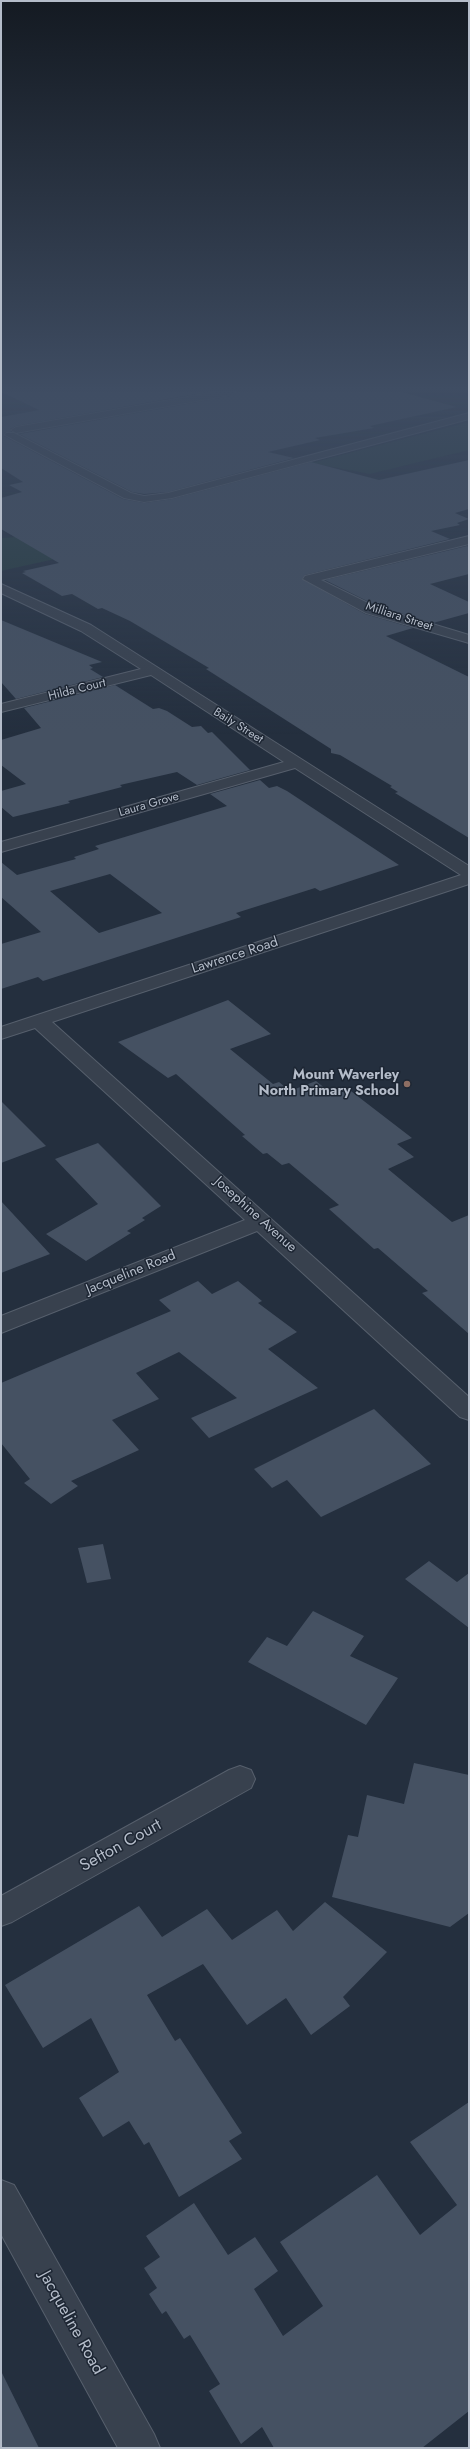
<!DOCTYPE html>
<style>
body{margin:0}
#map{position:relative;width:470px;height:2449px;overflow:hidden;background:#242f3e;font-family:Jost,sans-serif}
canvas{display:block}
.frame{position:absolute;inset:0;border:2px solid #b4bcc9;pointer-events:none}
</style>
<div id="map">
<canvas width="470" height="2449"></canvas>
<div class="frame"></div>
</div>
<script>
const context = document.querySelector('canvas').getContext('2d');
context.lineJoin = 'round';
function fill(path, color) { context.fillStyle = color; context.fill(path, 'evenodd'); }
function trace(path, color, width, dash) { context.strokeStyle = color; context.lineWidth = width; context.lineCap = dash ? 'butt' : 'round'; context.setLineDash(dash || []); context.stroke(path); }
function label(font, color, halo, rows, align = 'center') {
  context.font = font + ' Jost,sans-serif'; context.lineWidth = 3; context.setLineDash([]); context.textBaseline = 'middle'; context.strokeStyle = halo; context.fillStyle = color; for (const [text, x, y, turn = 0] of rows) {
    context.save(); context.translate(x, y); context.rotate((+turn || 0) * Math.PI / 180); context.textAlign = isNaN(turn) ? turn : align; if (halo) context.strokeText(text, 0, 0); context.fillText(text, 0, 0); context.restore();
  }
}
const green = new Path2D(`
 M469,422V450L370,474L311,463Z
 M64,533L55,559L1,571V538Z`);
const building = new Path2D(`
 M1,392H207L16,426L10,429L11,432H5L4,436L123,499L144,503L172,499L311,462L379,480L469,460V509L455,513L469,519L457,523L460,525L431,531L450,539L305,575L302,579L365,614L413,628L386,636L469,677V838L395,793L398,792L390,787L392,786L340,755L331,753V749L206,669L209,668L130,621L102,608L98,609L72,594L62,596L22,573L26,572L23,571L59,563L1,529V498L22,492L9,485L23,482L1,468V417L39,410Z
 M237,392H402L457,407L370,426L374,428L315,438L320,440L268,452L294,458L168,492L144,494L132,492L19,434L231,396Z
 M467,546L469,547V574L430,584L469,602V613L433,623L377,606L325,580Z
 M1,620L102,662L89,665L93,668L90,669L103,677L16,699L1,682Z
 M115,685L153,709L159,708L167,711L192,727L201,726L208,733L212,732L250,770L197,785L177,772L120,785L122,787L68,801L70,803L13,817L1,807V791L26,784L1,765V740L41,728L24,708Z
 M260,780L269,788L277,786L287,791L399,865L320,891L315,888L236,913L241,917L43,981L38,977L1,989V944L41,932L1,897V862L17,875L76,859L74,857L99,849L95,846L227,806L210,794ZM110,874L162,913L99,933L50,891Z
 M228,1000L271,1034L230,1049L273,1084L279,1082L290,1091L316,1081L332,1094L347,1088L412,1138L397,1144L414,1157L388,1169L452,1222L469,1215V1334L422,1293L428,1291L378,1248L374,1249L329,1209L339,1205L289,1163L282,1165L267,1153L263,1154L242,1136L245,1135L176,1074L168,1078L118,1042Z
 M1,1101L46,1146L1,1163Z
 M98,1143L161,1206L142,1218L145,1220L127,1231L131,1233L86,1261L46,1234L98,1204L55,1159Z
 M1,1201L50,1254L1,1273Z
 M198,1281L212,1294L238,1281L262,1301L258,1303L297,1332L268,1349L318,1388L209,1438L191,1418L237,1398L179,1352L136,1373L159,1399L112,1420L139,1450L71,1481L78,1486L51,1504L24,1483L30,1479L1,1443V1383L171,1311L159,1300Z
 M374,1409L431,1464L321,1517L287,1480L272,1488L254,1469Z
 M103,1544L111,1579L87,1583L78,1548Z
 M429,1561L457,1582L469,1573V1628L405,1579Z
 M313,1611L364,1636L350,1656L398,1678L366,1725L248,1662L267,1637L287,1646Z
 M414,1763L469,1775V1913L450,1927L332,1897L348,1835L358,1837L367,1795L404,1804Z
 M325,1902L387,1952L343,1997L350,2006L311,2035L286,1998L247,2025L203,1964L147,1995L175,2041L180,2038L242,2133L229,2141L242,2159L179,2197L149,2142L144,2145L129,2121L103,2137L79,2098L119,2072L91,2018L43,2048L5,1985L139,1906L162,1937L207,1909L232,1940L277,1910L293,1931Z
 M469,2102V2411L422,2448H274L262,2427L241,2444L209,2391L220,2384L190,2335L184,2339L166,2311L162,2314L149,2294L157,2288L144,2268L160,2257L146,2236L194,2203L228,2255L255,2237L278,2271L254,2289L283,2336L323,2306L280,2242L377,2175L420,2235L457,2205L410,2142Z
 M1,2371L39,2448H1Z`);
const minor = new Path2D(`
 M215,392H236L231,395L16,433L11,430L16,427Z
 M469,413V419L172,498L144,502L124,498L5,435L6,433H14L131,493L144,496L168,493Z
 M469,536V544L321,580L376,607L469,635V643L366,613L303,579L305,576Z
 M1,584L91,625L469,866V884L52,1022L469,1397V1420L460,1417L257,1231L1,1333V1316L245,1220L35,1028L1,1039V1027L461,875L295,768L1,852V842L284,762L151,675L1,712V704L141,669L81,631L1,593Z
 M240,1766L251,1770L255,1779L251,1788L12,1922L1,1926V1896L229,1770Z
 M1,2180L14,2185L154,2434L160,2448H118L1,2234Z`);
const markers = [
 [407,1084,4,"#8d6e63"]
];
const farStreetnames = [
 ["Milliara Street",399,617,18],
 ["Hilda Court",77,690,-14],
 ["Baily Street",238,726,32],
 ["Laura Grove",149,805,-16]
];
const streetNames = [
 ["Lawrence Road",235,956,-18],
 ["Josephine Avenue",255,1215,42],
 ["Jacqueline Road",131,1273,-22]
];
const poiNames = [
 ["Mount Waverley",399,1076],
 ["North Primary School",399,1092]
];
const nearStreetnames = [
 ["Sefton Court",121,1846,-29],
 ["Jacqueline Road",71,2323,61]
];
fill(green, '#263c3f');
fill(building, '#455162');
trace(minor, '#565f6c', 2);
fill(minor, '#38414e');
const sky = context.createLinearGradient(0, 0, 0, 735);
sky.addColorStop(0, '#141a22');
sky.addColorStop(0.53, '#3f4d63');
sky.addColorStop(1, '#3f4d6300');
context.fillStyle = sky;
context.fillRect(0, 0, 470, 735);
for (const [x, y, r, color] of markers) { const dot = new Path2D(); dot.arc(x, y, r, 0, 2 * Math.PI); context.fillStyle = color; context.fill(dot); trace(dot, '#1d2633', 1.5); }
label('12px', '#b4bcc9', '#1d2633', farStreetnames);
label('14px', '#b4bcc9', '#1d2633', streetNames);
label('bold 14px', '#b4bcc9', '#1d2633', poiNames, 'right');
label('17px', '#b4bcc9', '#1d2633', nearStreetnames);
</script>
